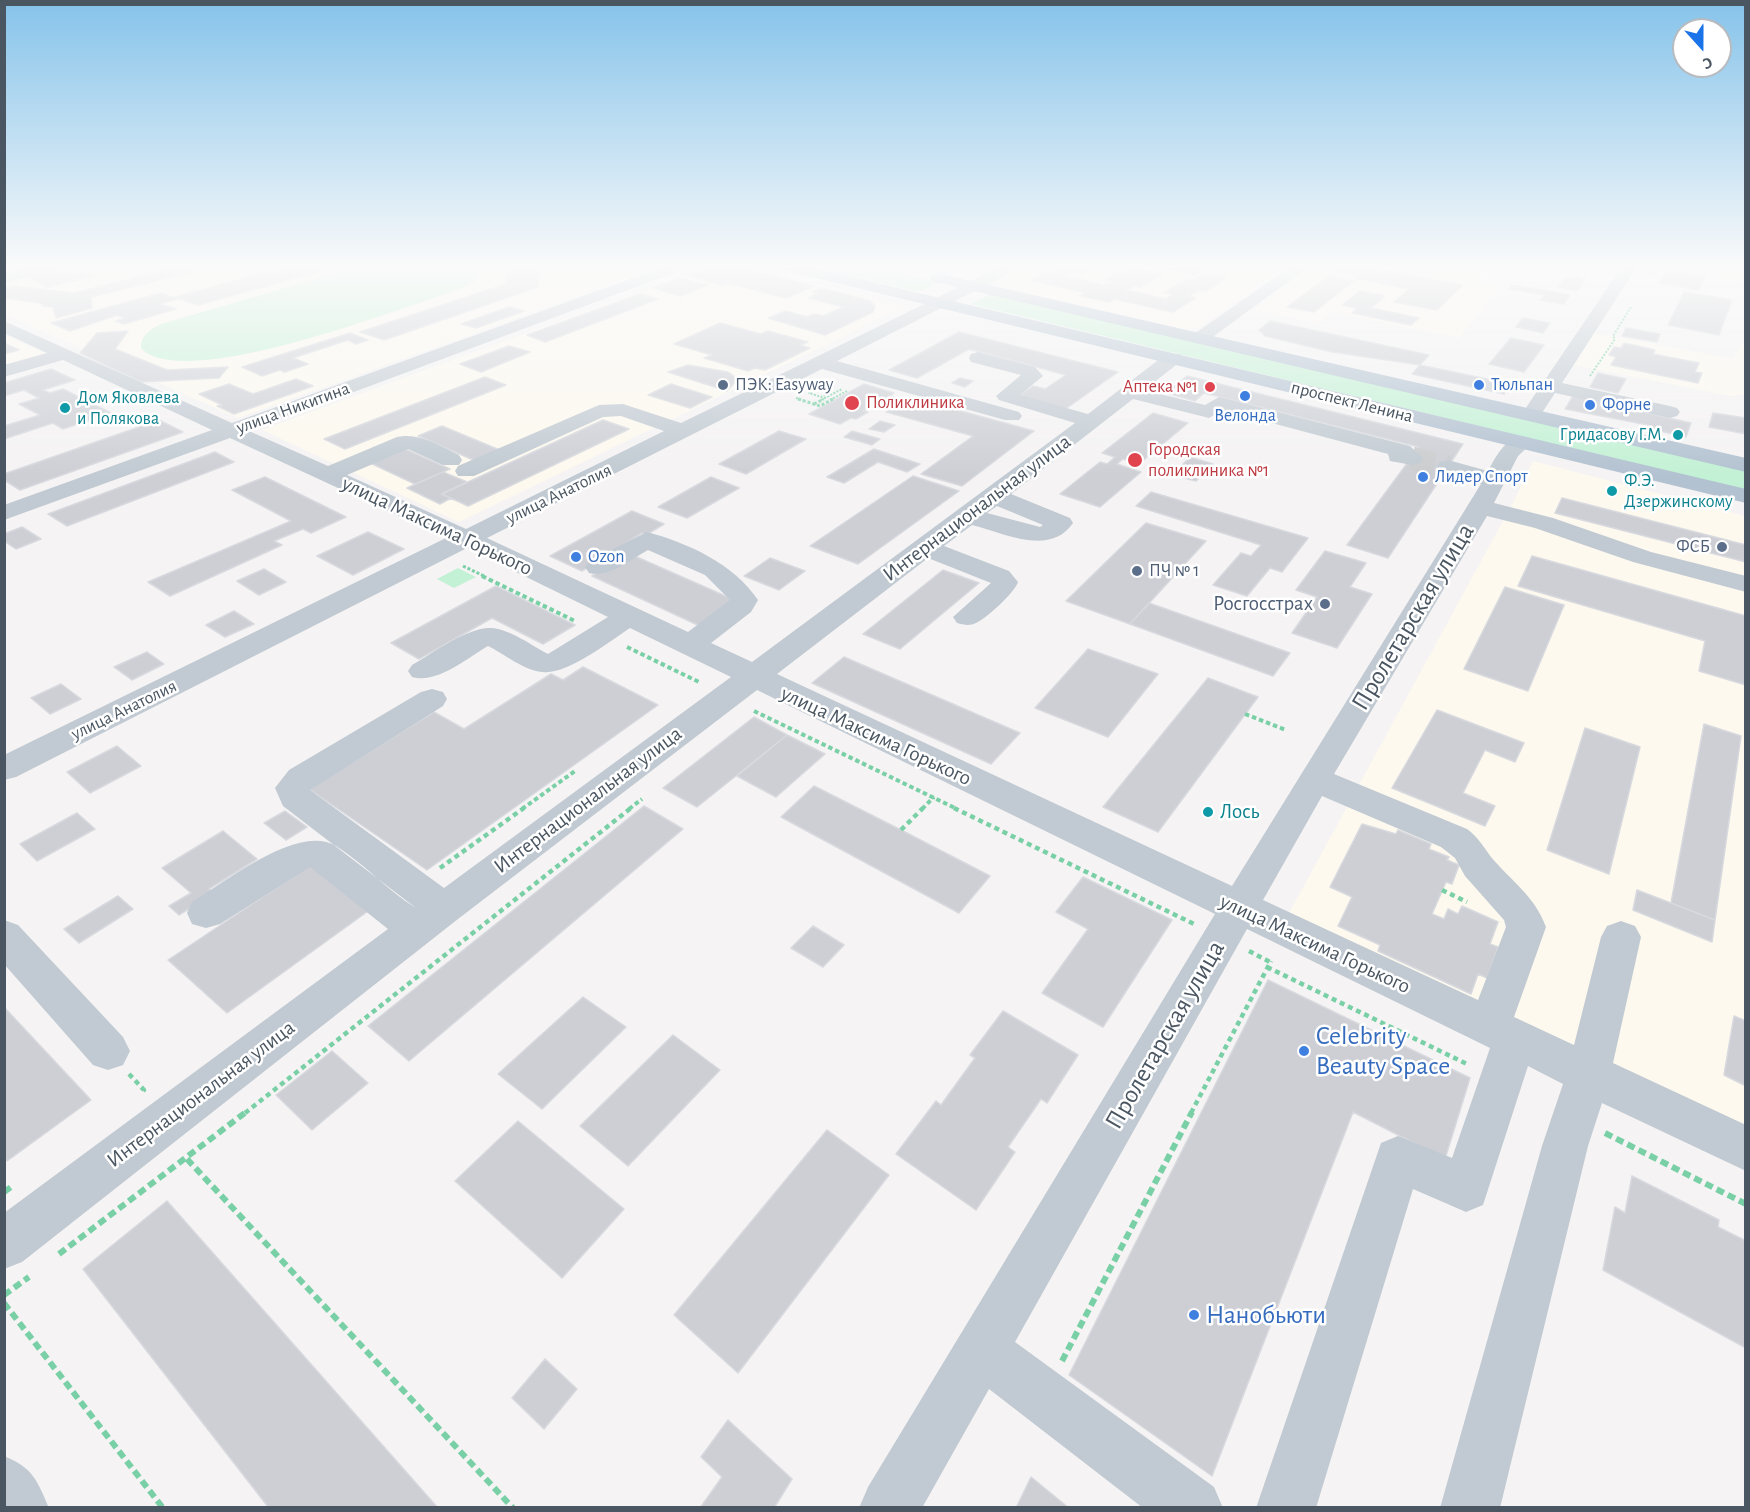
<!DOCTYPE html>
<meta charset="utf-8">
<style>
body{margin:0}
#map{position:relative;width:1750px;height:1512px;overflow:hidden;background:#f5f3f3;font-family:"Alegreya Sans",sans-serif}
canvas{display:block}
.frame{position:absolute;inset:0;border:6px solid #4a5661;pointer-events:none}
.north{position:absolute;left:1672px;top:18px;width:60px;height:60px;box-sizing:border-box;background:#fff;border:2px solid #b7bbc0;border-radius:50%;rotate:159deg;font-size:16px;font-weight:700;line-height:24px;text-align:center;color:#4a5661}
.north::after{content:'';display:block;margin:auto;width:21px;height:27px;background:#1a73e8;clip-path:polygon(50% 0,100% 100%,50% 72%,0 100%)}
</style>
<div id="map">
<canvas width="1750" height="1512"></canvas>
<div class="frame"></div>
<div class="north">С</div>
</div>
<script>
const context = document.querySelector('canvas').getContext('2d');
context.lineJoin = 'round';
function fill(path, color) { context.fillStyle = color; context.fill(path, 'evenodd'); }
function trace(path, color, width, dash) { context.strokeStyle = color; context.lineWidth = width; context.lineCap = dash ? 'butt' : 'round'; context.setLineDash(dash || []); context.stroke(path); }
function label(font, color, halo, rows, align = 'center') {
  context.font = font + ' "Alegreya Sans",sans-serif'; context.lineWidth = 5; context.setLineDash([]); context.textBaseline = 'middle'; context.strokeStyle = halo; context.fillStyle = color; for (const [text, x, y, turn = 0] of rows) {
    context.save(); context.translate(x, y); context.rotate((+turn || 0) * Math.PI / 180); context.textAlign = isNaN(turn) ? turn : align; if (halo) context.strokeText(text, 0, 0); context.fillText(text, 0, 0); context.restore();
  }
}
const commercial = new Path2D(`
 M75,265H664L238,418L5,314L4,282Z
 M712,265H737L906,306L459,522L262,430Z
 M926,265H1005L982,276Z
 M1027,265H1287L1199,327L1186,329L999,286L996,281Z
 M1312,265H1425L1482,274L1477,282L1501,286L1459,338L1333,312L1319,323L1254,310Z
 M1657,265H1745V282Z
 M1594,333L1733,359L1743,344H1745V394L1731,396L1574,365Z
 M5,335L49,355L5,368Z
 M1533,461L1745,516V1125L1288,915L1515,499Z`);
const green = new Path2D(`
 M364,265H473L478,274L476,280L465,287C410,305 182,394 141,348C140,336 151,329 161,324Z
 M804,265H865L940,282L919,292Z
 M991,294L1745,469V490L971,304Z
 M458,568L476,577L454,588L437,579Z`);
const building = new Path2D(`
 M171,265H220L91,297L92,308L56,318L53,307L43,306L41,303L4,298V288L13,286L74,293L157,272L152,270Z
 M292,265H342L198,305L175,297Z
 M505,265H540L538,287L384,340L360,332L506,284Z
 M714,265H739L756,269L729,279L734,281L723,285L685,275Z
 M1061,265H1101L1083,274L1072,271L1063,276L1104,285L1112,281L1104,280L1128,266L1164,274L1140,287L1134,286L1126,290L1166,299L1173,294L1164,293L1187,279L1193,280L1203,274L1226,278L1206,291L1199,290L1189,296L1196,298L1173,312L1114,299L1109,302L1080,296L1086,293L1030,280Z
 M1338,265H1353L1463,285L1437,310L1394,302L1409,289L1354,278L1357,276L1330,270Z
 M1455,265H1495L1489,271Z
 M1697,265L1746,266V272Z
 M58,270L72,275L84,272L93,276L47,287L29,277Z
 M1667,270L1705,277L1698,290L1659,283Z
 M751,271L814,286L786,298L728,283L734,281L729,279Z
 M1329,276L1354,281L1314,312L1287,307Z
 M1567,276L1585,279L1577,291L1558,287Z
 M679,278L707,285L681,296L653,288Z
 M1512,285L1550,291L1570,295L1564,304L1540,300L1544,295L1509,289Z
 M822,288L870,301L875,306L873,312L825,335L768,318L786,311L807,317L814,314L823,316L844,307L808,298L818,293L812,292Z
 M1360,291L1385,296L1371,308L1419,318L1411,325L1352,313L1357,308L1342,305Z
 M1684,292L1732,300L1719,335L1668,325Z
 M161,293L177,299L160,304L176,309L124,324L116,321L125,318L117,315L70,331L51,323Z
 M640,294L658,299L545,342L527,335Z
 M509,307L524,311L476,328L461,324Z
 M1523,318L1550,323L1543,333L1516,327Z
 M1270,321L1429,355L1420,365L1332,352L1265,336L1259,330Z
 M720,323L761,334L768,331L808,342L800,345L810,348L765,370L755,368L748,371L704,358L712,355L674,344Z
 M1626,328L1660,334L1657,342L1622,336Z
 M128,331L115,349L167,370L228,367L219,378L141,382L80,353L97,333Z
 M959,332L1118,372L1064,410L1017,397L1033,386L1045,389L1066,375L969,349L917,378L889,370Z
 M350,333L368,340L356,344L348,340L293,358L308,364L285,372L280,370L262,376L242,367Z
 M1511,338L1544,345L1524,372L1489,364Z
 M4,343L19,350L4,354Z
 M1624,343L1655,350L1653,354L1699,363L1695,372L1702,373L1698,383L1611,365L1616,357L1609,355L1614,347L1621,348Z
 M509,346L530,352L481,372L460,364Z
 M688,365L728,372L738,379L727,391L668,372Z
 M1420,365L1511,384L1504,394L1412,374Z
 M51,369L75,380L43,390L50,393L63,389L111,413L63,429L53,423L4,439V426L40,415L19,404L39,398L24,390L4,396V383Z
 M1598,373L1626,379L1618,393L1590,387Z
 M1187,376L1370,421L1463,444L1388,558L1347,545L1419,447L1204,393L1195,401L1166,393Z
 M485,377L506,385L345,449L324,439Z
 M960,378L973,381L965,387L952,383Z
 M296,379L313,386L234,414L217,406L222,405L199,394L229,384L253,394Z
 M671,384L712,397L690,408L648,395Z
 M864,384L894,393L889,396L894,397L863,411L868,412L856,419L851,418L840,424L809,414Z
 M1573,396L1691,423L1686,437L1647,428L1648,425L1565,409Z
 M910,397L1034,431L962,486L921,474L973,436L886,412Z
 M1153,413L1188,423L1139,464L1123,459L1117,464L1141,472L1100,507L1060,494L1100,462L1107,464L1115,457L1102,453Z
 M1713,413L1746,418V434L1709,427Z
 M159,420L183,432L20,490L4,480V474Z
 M603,420L629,429L468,506L442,494Z
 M880,421L895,425L884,432L869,429Z
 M442,426L502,451L478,462L418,436Z
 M779,431L806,439L746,474L719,464Z
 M852,431L880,439L872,445L844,437Z
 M403,448L450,469L415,484L368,462Z
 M874,449L920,464L907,472L878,462L844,483L827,477Z
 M215,452L234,462L67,526L48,514Z
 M1190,457L1213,464L1196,481L1172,475Z
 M443,472L467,482L441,494L451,498L440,504L407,488Z
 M913,476L959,491L858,564L810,546Z
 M265,477L346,517L311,533L303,529L274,541L282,545L170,596L148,582L291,521L232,490Z
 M711,477L739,488L687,518L658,507Z
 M1151,492L1308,538L1282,572L1270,568L1247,596L1213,585L1241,553L1251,556L1261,545L1136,506Z
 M1562,498L1746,545V562L1555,513Z
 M632,511L664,524L646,535L642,533L582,571L550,556Z
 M1146,523L1206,541L1130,624L1066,601Z
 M22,527L41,539L16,549L4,541V534Z
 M368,532L404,549L353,575L317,556Z
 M1325,551L1366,563L1350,587L1372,594L1337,648L1292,633L1317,597L1296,590Z
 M630,554L739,602L702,627L592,576Z
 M1532,556L1746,616V685L1699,671L1705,641L1518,586Z
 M770,558L805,571L779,590L744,576Z
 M264,569L286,582L259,595L237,581Z
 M943,570L979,583L900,649L863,634Z
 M496,586L575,625L543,644L492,618L419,659L391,643Z
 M1505,587L1564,605L1528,691L1464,669Z
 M1149,603L1290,653L1273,676L1130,624Z
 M234,611L254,624L225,637L206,625Z
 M1088,649L1158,674L1108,737L1035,708Z
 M147,652L164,664L132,680L114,667Z
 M844,657L1020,733L991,764L812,683Z
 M583,667L658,705L427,870L309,789L434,712L464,729L551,674L563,680Z
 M1208,678L1258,697L1158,832L1103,807Z
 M61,684L81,699L50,714L31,698Z
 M1437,710L1524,743L1515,762L1485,750L1463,793L1495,806L1485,826L1392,788Z
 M754,717L787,735L697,807L663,788Z
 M1704,724L1741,736L1715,920L1671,903Z
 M1585,728L1640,747L1609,874L1547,850Z
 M787,735L825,754L776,797L737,776Z
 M117,746L141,766L90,793L67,772Z
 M814,786L901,830L990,876L959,913L781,817Z
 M644,806L683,829L409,1061L368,1026Z
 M285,811L307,827L286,840L264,823Z
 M77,813L95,829L37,861L20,844Z
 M1362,824L1396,834L1398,830L1431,844L1429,849L1449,857L1447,860L1459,865L1452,884L1446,882L1432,914L1444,919L1448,909L1458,914L1462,906L1498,922L1490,944L1498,947L1487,978L1478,974L1471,994L1378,951L1380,945L1338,926L1352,897L1330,887Z
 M223,831L257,859L209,889L214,893L179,915L169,906L191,893L162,868Z
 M311,865L371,909L227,1013L168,960Z
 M1083,877L1172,920L1103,1027L1042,993L1088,929L1056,912Z
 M1637,890L1715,920L1712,942L1633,910Z
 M118,896L133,909L79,943L64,929Z
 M813,926L844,945L823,967L791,948Z
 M1268,980L1470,1078L1445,1159L1353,1112L1212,1476L1069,1375Z
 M583,997L626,1027L542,1109L498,1074Z
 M4,1007L91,1100L7,1161L4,1157Z
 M1003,1011L1078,1055L1047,1103L1041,1099L1008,1147L1015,1152L976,1210L896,1154L936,1101L941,1105L975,1058L970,1055Z
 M1734,1016L1746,1021V1086L1724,1075Z
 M673,1035L720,1070L628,1166L580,1126Z
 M332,1051L368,1083L312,1130L276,1095Z
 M518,1121L624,1209L562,1278L455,1181Z
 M827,1130L889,1175L738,1373L674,1315Z
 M1632,1176L1719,1220L1718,1227L1746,1241V1348L1603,1270L1615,1207L1625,1213Z
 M167,1201L438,1508H269L83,1269Z
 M545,1359L577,1389L544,1429L512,1398Z
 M728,1420L792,1479L774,1508H700L722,1477L701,1457Z
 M1031,1477L1069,1508H1016Z`);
const minorTunnel = new Path2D(`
 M1412,458L1448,467`);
const pathFar4 = new Path2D(`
 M704,267L711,265
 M1651,275L1658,265
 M1590,376L1615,339L1613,336L1631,307
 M816,389L829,393L821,397L809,393Z
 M796,398L803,400
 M821,400L842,389
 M830,400L847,391`);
const pathFar3 = new Path2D(`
 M798,399L820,406L833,399
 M814,404L824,399
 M463,566L486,577`);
const pathFar2 = new Path2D(`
 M482,576L575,621
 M627,647L701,683
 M754,711L957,809
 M1245,714L1286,730
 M522,809L575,771
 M629,809L642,799
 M922,809L934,797`);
const pathFar1 = new Path2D(`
 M954,808L1194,924
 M901,830L923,808
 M440,868L524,808
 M1442,890L1467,902
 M1249,951L1270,962
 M1267,967L1469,1065
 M129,1074L144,1090L141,1092
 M245,1113L631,808
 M1191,1113L1271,961`);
const path = new Path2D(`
 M1605,1133L1746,1204
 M187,1159L513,1508
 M4,1192L14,1185
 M59,1254L246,1112
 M4,1295L29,1277
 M4,1303L163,1508
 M1062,1361L1192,1112`);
const minor = new Path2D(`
 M42,265H69L66,268L4,283V273Z
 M669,265H690L687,268L249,431L328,466L397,437C419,432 440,446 459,455L462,460L459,465H443L408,449L347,475L466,529L664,431L621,416L603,417L474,476H458L455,471L458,466L599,405L623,404L681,423L1004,265H1022L1020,268L837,361L1019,412L1022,416L1019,420H1005L822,369L487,538L688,632L730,600L705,575L648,550C630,560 609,578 589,573L585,567L589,561L647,532C688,543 734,564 758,600L751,612L711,643L752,662L1075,423L999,400L996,396L1021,375L971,362L969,358L971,354L978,352L1035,367L1043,376L1020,395L1088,414L1166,354H1180L1182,358L1180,362L1144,390L1205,405L1219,397L1410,446L1423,458L1420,463L1412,465L1390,461L1388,454L1223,410L1209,418L1133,399L1011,494L1070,518L1073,523C1050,557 1004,533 972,525L944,546L1009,571L1018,582C1015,592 987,618 976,623C970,626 964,625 957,623L953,617L991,583L928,558L777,674L1232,886L1481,484L1440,472L1437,467L1440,462L1448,460L1488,471C1497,455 1507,433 1529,438L1532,443L1518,456L1494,503L1553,518L1651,552L1746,576V592L1633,562L1535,528L1487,516L1334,774L1467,829C1478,837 1483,846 1491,857C1512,882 1534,895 1546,927L1514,1017L1574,1045L1601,937L1607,926L1621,921L1635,926L1641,937L1613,1063L1746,1125V1171L1602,1103L1588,1146L1500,1508H1440L1542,1146L1563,1084L1528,1066L1483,1205L1466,1212L1413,1189L1316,1508H1256L1381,1143L1398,1136L1452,1158L1490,1048L1247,929L1015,1342L1214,1487L1223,1508H1143L989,1389L922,1508H859L868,1487L1215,914L757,690L458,919L22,1262L4,1269V1213L388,929L310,867L220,924L206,928L192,924L187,913L192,902C226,882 298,823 336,846C365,864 388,891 416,908L283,806L275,788L289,770L421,692L432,689L443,692L447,699L443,706L310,790L444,888L731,677L630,628C610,641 567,675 543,672C525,671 504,654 488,646C467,658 438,684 412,677L408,671L412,665C433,653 469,626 492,628C511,630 531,645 548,654L608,617L467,548L16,777L4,780V755L446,538L230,438L4,520V505L212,430L63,360L4,377V365L47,353L4,333V321L232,423ZM997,506L1043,525L1040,527L987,513ZM1322,796L1441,847L1455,858L1465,876L1504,920L1506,927L1478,1000L1263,900Z
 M1159,265H1187L1201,268L1203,271L1195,276L1162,268Z
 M1293,265H1311L1206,342H1194L1191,338L1194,334Z
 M1623,265H1638L1562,383L1670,406L1677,408L1680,412L1677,416L1670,418L1555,393L1538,419H1524L1521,415Z
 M4,920L18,925L123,1037L130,1051L123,1065L108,1070L93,1065L4,964Z
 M4,1456C33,1468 37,1480 49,1508H4Z`);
const major = new Path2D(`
 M775,265H801L1746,489V503L783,270Z
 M937,273L1746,458V472L931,281L929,278L931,275Z`);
const markers = [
 [723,385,6,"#5c6f8a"],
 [1479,385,6,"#3f7fe0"],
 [1210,387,6,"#e0444e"],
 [1245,396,6,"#3f7fe0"],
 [852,403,8,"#e0444e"],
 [1590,405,6,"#3f7fe0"],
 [65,408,6,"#0f9aa8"],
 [1678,435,6,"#0f9aa8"],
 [1135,460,8,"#e0444e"],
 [1423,477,6,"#3f7fe0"],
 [1612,491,6,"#0f9aa8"],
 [1722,547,6,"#5c6f8a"],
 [576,557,6,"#3f7fe0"],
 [1137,571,6,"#5c6f8a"],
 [1325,604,6,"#5c6f8a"],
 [1208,812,6,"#0f9aa8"],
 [1304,1051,6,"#3f7fe0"],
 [1194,1315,6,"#3f7fe0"]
];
const farServicenames = [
 ["ПЭК: Easyway",735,385],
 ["ФСБ",1710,547,"right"],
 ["ПЧ № 1",1149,571]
];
const farShopnames = [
 ["Тюльпан",1491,385],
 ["Форне",1602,405],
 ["Велонда",1245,416,"center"],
 ["Лидер Спорт",1435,477],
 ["Ozon",588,557]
];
const farHealthnames = [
 ["Аптека №1",1198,387,"right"],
 ["Поликлиника",866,403],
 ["Городская",1148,450],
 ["поликлиника №1",1148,471]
];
const farCulturenames = [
 ["Дом Яковлева",77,398],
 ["и Полякова",77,419],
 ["Гридасову Г.М.",1666,435,"right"],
 ["Ф.Э.",1624,481],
 ["Дзержинскому",1624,502]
];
const farStreetnames = [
 ["проспект Ленина",1352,402,14],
 ["улица Никитина",293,408,-20],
 ["улица Анатолия",559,494,-26],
 ["улица Анатолия",124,710,-26]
];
const streetNames = [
 ["Интернациональная улица",977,508,-37],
 ["улица Максима Горького",437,526,25],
 ["улица Максима Горького",876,736,25],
 ["Интернациональная улица",588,800,-37],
 ["улица Максима Горького",1315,944,25],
 ["Интернациональная улица",201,1094,-37]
];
const serviceNames = [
 ["Росгосстрах",1313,604]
];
const cultureNames = [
 ["Лось",1220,812]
];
const nearStreetnames = [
 ["Пролетарская улица",1413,617,-59],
 ["Пролетарская улица",1165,1035,-60]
];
const nearShopnames = [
 ["Celebrity",1316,1036],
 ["Beauty Space",1316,1066],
 ["Нанобьюти",1206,1315]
];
fill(commercial, '#fdf9ef');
fill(green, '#c3f1d5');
fill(building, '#cdcfd5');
trace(building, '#d7d9de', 1.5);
trace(minorTunnel, '#caccce', 23, [23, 11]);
trace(pathFar4, '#7ad0a6', 2, [2, 1.5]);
trace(pathFar3, '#7ad0a6', 3, [3, 2]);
trace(pathFar2, '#7ad0a6', 4, [4.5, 3]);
trace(pathFar1, '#7ad0a6', 4.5, [5, 4]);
trace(path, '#7ad0a6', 6, [8, 4.5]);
fill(minor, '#c1cad2');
fill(major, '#b3c2d1');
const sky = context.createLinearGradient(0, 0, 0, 476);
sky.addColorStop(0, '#85c3ea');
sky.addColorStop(0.56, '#fafafa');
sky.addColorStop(1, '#fafafa00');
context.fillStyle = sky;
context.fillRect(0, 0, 1750, 476);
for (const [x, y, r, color] of markers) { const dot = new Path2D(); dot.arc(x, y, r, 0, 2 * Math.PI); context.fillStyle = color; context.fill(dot); trace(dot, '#fff', 2); }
label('18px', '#4e5e75', '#fff', farServicenames, 'left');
label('18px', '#366cbe', '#fff', farShopnames, 'left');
label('18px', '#be3a42', '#fff', farHealthnames, 'left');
label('18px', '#0d838f', '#fff', farCulturenames, 'left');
label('18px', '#4a5661', '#fff', farStreetnames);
label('21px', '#4a5661', '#fff', streetNames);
label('21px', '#4e5e75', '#fff', serviceNames, 'right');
label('21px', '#0d838f', '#fff', cultureNames, 'left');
label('26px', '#4a5661', '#fff', nearStreetnames);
label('26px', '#366cbe', '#fff', nearShopnames, 'left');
</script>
